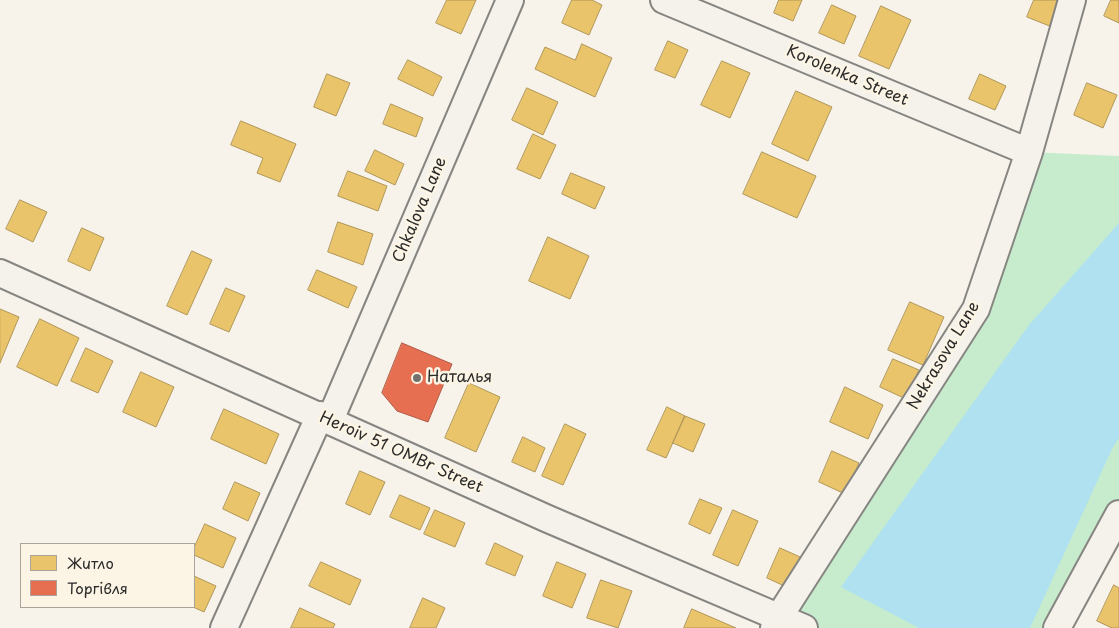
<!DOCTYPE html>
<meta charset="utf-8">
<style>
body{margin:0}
#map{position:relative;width:1119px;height:628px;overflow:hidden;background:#f7f3ea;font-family:"Playpen Sans",sans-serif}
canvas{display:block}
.legend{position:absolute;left:20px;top:543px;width:175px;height:65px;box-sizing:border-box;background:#fcf5e5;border:1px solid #a8a49b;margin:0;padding:6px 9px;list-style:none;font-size:15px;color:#2b2b2b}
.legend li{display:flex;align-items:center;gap:10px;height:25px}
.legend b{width:25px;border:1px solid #a8a49b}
</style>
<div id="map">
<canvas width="1119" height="628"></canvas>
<ul class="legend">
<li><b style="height:14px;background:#e9c46a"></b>Житло</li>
<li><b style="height:14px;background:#e76f51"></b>Торгівля</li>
</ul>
</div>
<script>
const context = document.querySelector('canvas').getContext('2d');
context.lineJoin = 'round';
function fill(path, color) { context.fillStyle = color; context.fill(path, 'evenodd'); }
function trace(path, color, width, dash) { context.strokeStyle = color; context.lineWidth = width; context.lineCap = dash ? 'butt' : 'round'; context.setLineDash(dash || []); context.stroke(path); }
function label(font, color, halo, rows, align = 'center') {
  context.font = font + ' "Playpen Sans",sans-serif'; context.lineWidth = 5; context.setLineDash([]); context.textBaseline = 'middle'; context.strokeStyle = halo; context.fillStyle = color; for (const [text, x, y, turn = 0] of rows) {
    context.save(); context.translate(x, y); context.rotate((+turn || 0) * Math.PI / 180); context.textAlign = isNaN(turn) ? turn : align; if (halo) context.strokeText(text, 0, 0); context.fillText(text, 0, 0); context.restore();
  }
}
const green = new Path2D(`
 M1029,152L1119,156V514L1058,628H776L976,309Z`);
const water = new Path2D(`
 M1119,223V438L1112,449L1030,628H919L841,587L1029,325Z`);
const homes = new Path2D(`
 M447,0H476L461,34L436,23Z
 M572,0H592L602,5L589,35L562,23Z
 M779,0H802L793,21L774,13Z
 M1034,0H1056L1062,3L1052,27L1027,17Z
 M1111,0H1119V23L1104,16Z
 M832,5L856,16L844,44L819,33Z
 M881,6L911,20L889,69L859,56Z
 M668,41L688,50L675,78L655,70Z
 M582,44L612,58L595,97L535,69L545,47L575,60Z
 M408,60L442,77L433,96L398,79Z
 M722,61L750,73L730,118L701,105Z
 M327,74L350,83L336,116L314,107Z
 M980,74L1006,86L995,110L969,99Z
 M1087,83L1117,95L1103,128L1074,115Z
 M527,88L558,102L543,135L512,120Z
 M796,91L832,107L808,161L772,144Z
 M391,104L423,118L416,137L383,124Z
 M241,121L296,144L280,182L257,173L263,158L231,145Z
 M533,134L556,145L540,179L517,169Z
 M375,150L404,164L395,185L365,171Z
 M762,152L816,176L797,218L743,194Z
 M348,171L387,186L378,211L338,196Z
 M571,173L605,187L595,209L562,194Z
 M20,200L47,212L33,242L6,229Z
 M338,222L373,234L363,265L328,252Z
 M82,228L104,238L90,271L68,261Z
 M548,237L589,256L570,299L529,281Z
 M192,251L212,260L187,315L167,306Z
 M317,270L357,287L348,308L308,290Z
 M226,288L245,296L229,332L210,324Z
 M910,302L944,317L923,365L888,350Z
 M0,309L19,317L0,363Z
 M40,319L79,338L57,386L17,367Z
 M86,348L113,361L98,393L71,381Z
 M893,359L919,370L906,399L880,387Z
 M141,372L174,387L156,427L123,412Z
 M469,383L500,397L476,452L445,438Z
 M845,387L883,405L868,439L830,422Z
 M667,407L685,416L666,458L647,450Z
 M224,409L279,434L266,464L211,439Z
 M685,416L705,424L693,452L673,443Z
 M565,424L586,434L563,485L542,476Z
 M523,437L545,448L535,472L512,462Z
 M832,451L859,463L845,494L819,482Z
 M360,471L385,482L370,515L346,504Z
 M235,482L260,493L248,521L223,509Z
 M400,495L430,508L420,530L390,517Z
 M700,499L722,508L710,534L689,524Z
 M435,510L465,523L455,547L424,534Z
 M733,510L758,521L738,566L713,555Z
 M205,524L236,538L223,568L194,555V548Z
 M495,543L523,556L515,576L486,564Z
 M780,548L807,560L793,590L767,578Z
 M321,562L361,580L350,605L309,586Z
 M557,562L586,574L572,608L543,596Z
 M194,576L216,586L204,612L193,607Z
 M601,580L632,591L618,628L587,618Z
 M1114,585L1119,588V628H1112L1097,621Z
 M423,598L445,608L436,628H410Z
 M300,608L335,624L333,628H291Z
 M692,609L736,628H684Z`);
const shops = new Path2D(`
 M402,343L452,364L428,422L397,411L382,393Z`);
const minor = new Path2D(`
 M664,0L1029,152
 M0,273L548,519L804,628
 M330,420L510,0
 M224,628L320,415
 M774,628L779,617L976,309L1029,152L1072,0
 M1057,628L1119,514`);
const markers = [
 [417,378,5,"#72716e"]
];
const streetNames = [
 ["Korolenka Street",847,76,23],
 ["Chkalova Lane",420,210,-67],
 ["Nekrasova Lane",944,356,-59],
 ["Heroiv 51 OMBr Street",401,453,24]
];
const poiNames = [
 ["Наталья",427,378]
];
fill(green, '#c6eccd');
fill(water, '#b0e1f0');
fill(homes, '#e9c46a');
trace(homes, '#b09657', 1);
fill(shops, '#e76f51');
trace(shops, '#af5b46', 1);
trace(minor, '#878581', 30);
trace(minor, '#f5f2ec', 26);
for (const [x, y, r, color] of markers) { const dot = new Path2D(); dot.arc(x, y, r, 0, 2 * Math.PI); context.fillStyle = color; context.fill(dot); trace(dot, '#fcf5e5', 2); }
label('16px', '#2b2b2b', '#fcf5e5', streetNames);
label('16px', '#2b2b2b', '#fcf5e5', poiNames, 'left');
</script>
